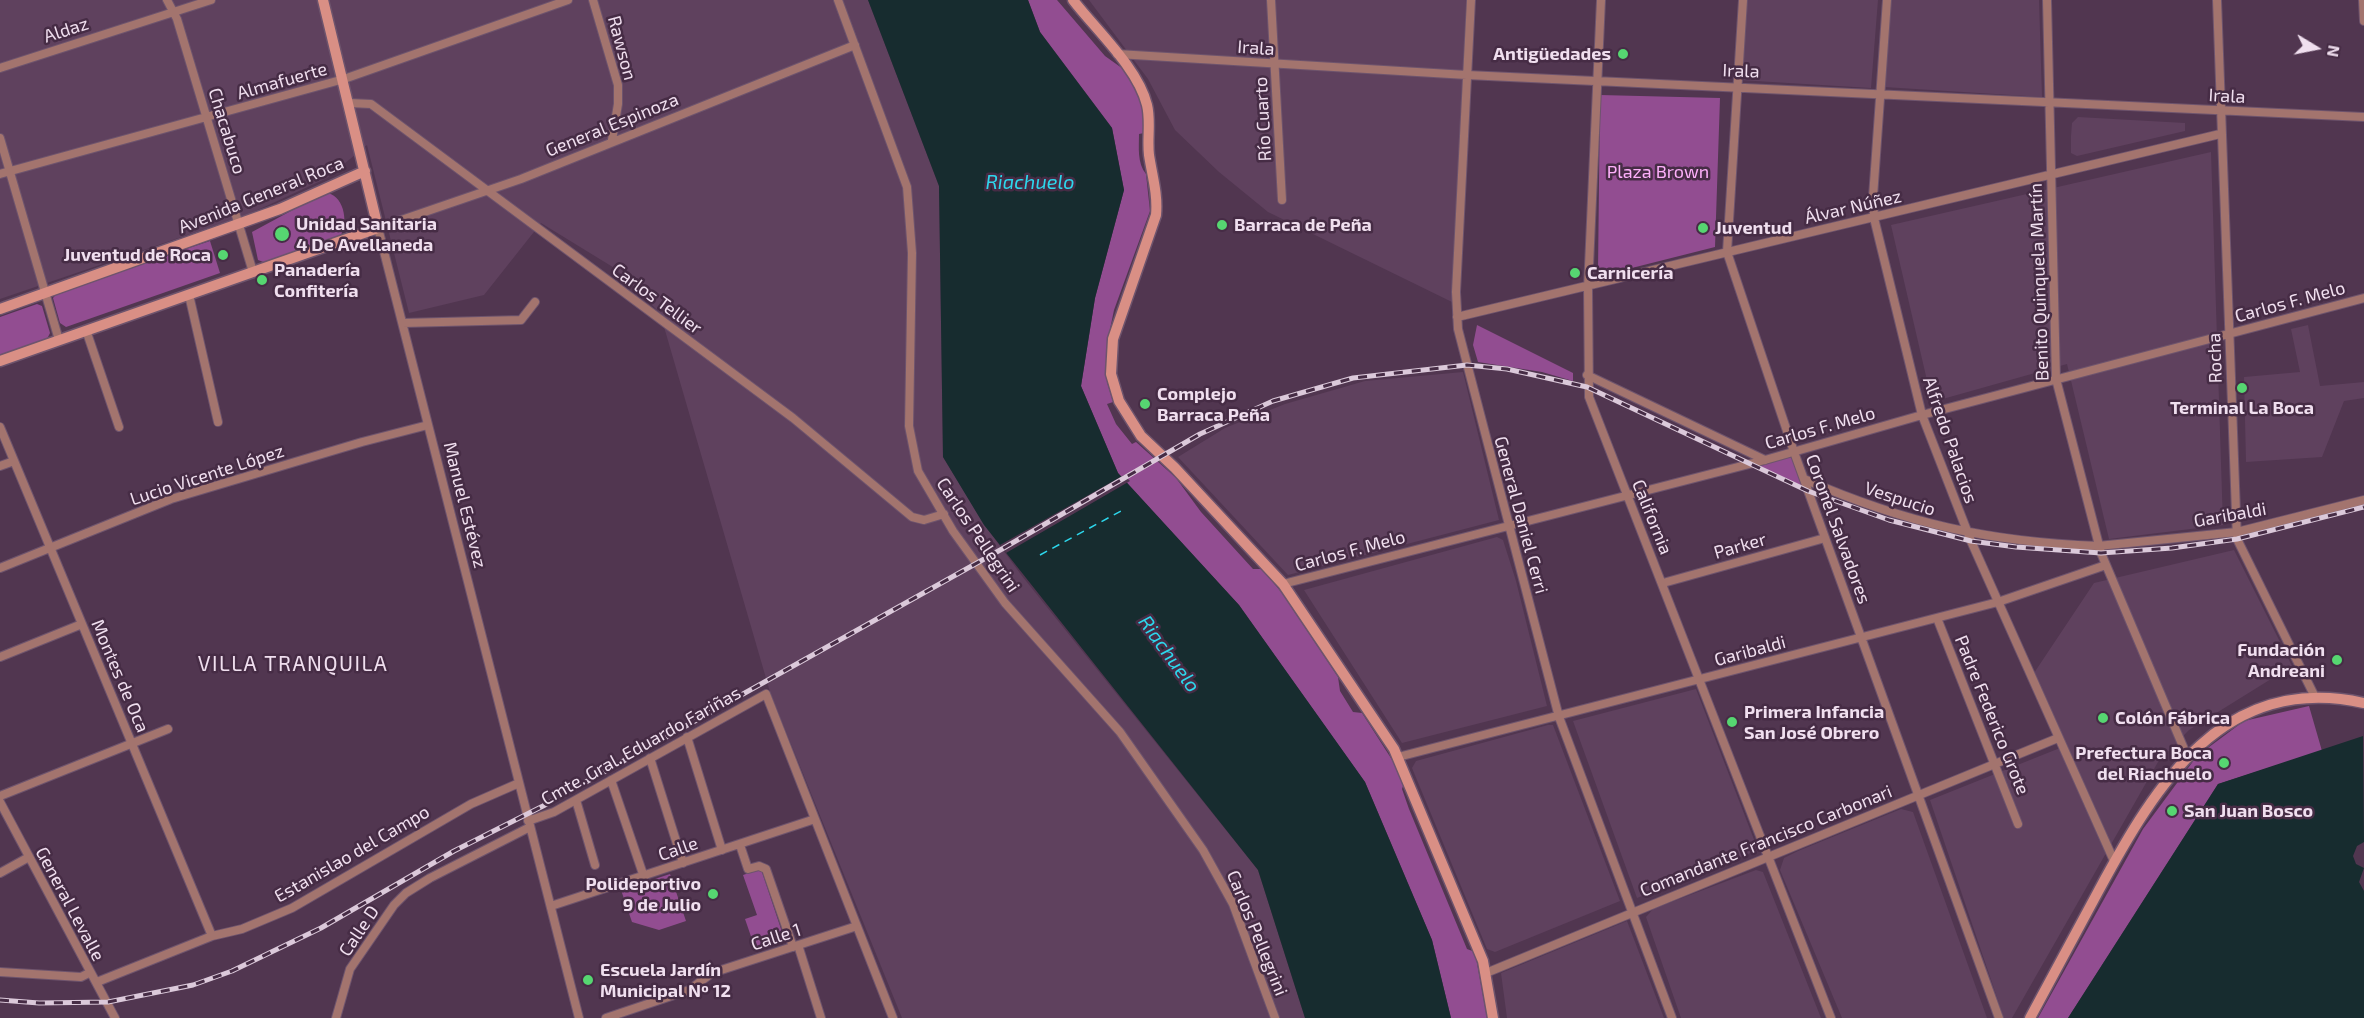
<!DOCTYPE html>
<meta charset="utf-8">
<style>
body{margin:0}
#map{position:relative;width:2364px;height:1018px;overflow:hidden;background:#513650;font-family:"Exo 2",sans-serif}
canvas{display:block}
.north{position:absolute;left:2286px;top:18px;width:60px;height:60px;-webkit-text-stroke:4px #462c45;paint-order:stroke;rotate:100deg;font-size:16px;font-weight:700;line-height:24px;text-align:center;color:#f0dfef}
.north::after{content:'';display:block;margin:auto;width:21px;height:27px;background:#f0dfef;clip-path:polygon(50% 0,100% 100%,50% 72%,0 100%)}
</style>
<div id="map">
<canvas width="2364" height="1018"></canvas>
<div class="north">N</div>
</div>
<script>
const context = document.querySelector('canvas').getContext('2d');
context.lineJoin = 'round';
function fill(path, color) { context.fillStyle = color; context.fill(path, 'evenodd'); }
function trace(path, color, width, dash) { context.strokeStyle = color; context.lineWidth = width; context.lineCap = dash ? 'butt' : 'round'; context.setLineDash(dash || []); context.stroke(path); }
function label(font, color, halo, rows, align = 'center') {
  context.font = font + ' "Exo 2",sans-serif'; context.lineWidth = 5; context.setLineDash([]); context.textBaseline = 'middle'; context.strokeStyle = halo; context.fillStyle = color; for (const [text, x, y, turn = 0] of rows) {
    context.save(); context.translate(x, y); context.rotate((+turn || 0) * Math.PI / 180); context.textAlign = isNaN(turn) ? turn : align; if (halo) context.strokeText(text, 0, 0); context.fillText(text, 0, 0); context.restore();
  }
}
const built = new Path2D(`
 M0,0H868L939,186L943,457L984,524L1022,576L1258,870L1305,1018H902L770,692L660,313L616,269L541,223L484,295L409,313L367,145L327,178L249,214L0,299Z
 M1089,0H1466L1452,302L1268,212L1219,172L1175,130L1148,79Z
 M1744,0H1878L1871,88L1739,80Z
 M1889,0H2039L2042,97L1884,87Z
 M2078,117L2185,123V131L2077,156L2071,153V136L2072,123Z
 M2211,152L2223,525L2109,539L2067,364L1932,402L1891,225Z
 M2308,325L2320,386L2364,382V398L2344,401L2322,457L2246,462L2244,377L2300,372L2291,329Z
 M1463,372L1499,520L1288,575L1178,457L1225,428L1285,404L1365,381Z
 M1497,537L1503,540L1516,581L1547,706L1402,743L1304,590Z
 M2234,550L2292,666L2189,730L2158,762L2012,1018H2004L1930,800L2060,748L2032,676L2094,583Z
 M1696,689L1758,850L1637,898L1573,721Z
 M1548,725H1553L1620,901L1495,952L1487,949L1412,768L1416,761Z
 M1901,809L1913,812L1987,1018H1842L1780,870L1784,858L1798,851Z
 M1756,870L1763,872L1821,1018H1681L1646,917L1653,909Z
 M1627,921L1664,1018H1507L1501,973Z`);
const green = new Path2D(`
 M1028,0H1057L1105,56L1126,71L1138,92L1145,115L1144,133L1139,134C1139,147 1137,163 1146,174L1150,211L1114,310L1108,339L1107,382L1113,402L1107,404L1116,424L1132,444L1136,442L1176,478L1201,512L1253,569H1262L1282,593L1338,677L1340,691L1353,712L1362,713L1405,780L1402,789L1409,809L1467,949L1475,952L1487,1018H1451L1432,940L1365,782L1239,605L1118,473L1081,386L1095,298L1124,190L1112,128L1040,32Z
 M1600,95L1720,98L1715,247L1604,275L1598,271Z
 M324,193C343,192 349,221 341,235L266,263L258,260L252,232Z
 M210,241L220,273L66,327L60,323L53,298L59,291Z
 M37,304L42,306L50,333L47,339L0,357V317Z
 M1477,325L1573,373V381L1542,372L1478,362L1473,345Z
 M1794,452L1808,491L1748,464Z
 M2309,706L2322,751L2218,784L2068,1018H2038L2143,829L2197,756L2244,721Z
 M761,869L785,941L756,951L745,919L757,915L743,875Z
 M670,874L686,921L659,930L632,922L621,890Z`);
const water = new Path2D(`
 M868,0H1028L1040,32L1112,128L1124,190L1095,298L1081,386L1118,473L1239,605L1365,782L1432,940L1451,1018H1305L1258,870L984,525L943,457L939,186Z
 M2363,736L2364,842L2357,846L2353,856L2356,864L2364,868L2359,882L2364,891V1018H2068L2218,784Z`);
const pier = new Path2D(`
 M1124,475L1130,481L1006,553L1000,545Z`);
const ferry = new Path2D(`
 M1040,555L1121,511`);
const minor = new Path2D(`
 M167,0L177,19L253,272
 M593,0L618,85V104L612,140
 M838,0L907,187L912,253L909,426L918,471L953,531L1005,603L1120,732L1203,850L1233,904L1275,1018
 M1271,0L1282,200
 M1471,0L1456,292L1458,329L1559,717L1672,1018
 M1601,0L1588,288L1589,397L1831,1018
 M1743,0L1727,252L1794,452L1999,1018
 M1887,0L1873,197L1874,218L1922,415L1971,541L2114,861
 M2047,0L2056,379L2101,553L2187,756
 M2217,0L2237,539L2315,697
 M2363,0L2364,21
 M1117,54L1467,75L2364,117
 M0,68L211,0
 M350,103L371,104L793,418L912,517L924,520L944,514
 M0,138L59,340
 M0,174L344,79L568,0
 M189,295L218,422
 M1457,317L2220,134
 M403,323L521,320L535,302
 M86,330L119,427
 M1587,375L1765,460
 M0,427L212,936
 M0,466L14,461
 M1804,479C1905,523 1988,542 2098,546L2237,532L2364,500
 M0,568L171,499L362,442L428,425
 M1663,583L1825,538
 M1283,584L1765,460L1922,415L2364,298
 M1937,618L2018,824
 M0,657L82,624
 M687,737L722,850
 M1398,757L1998,602L2106,565
 M650,758L683,863
 M611,780L644,877
 M0,796L168,729
 M576,800L595,865
 M0,802L115,1018
 M528,821L554,812L766,694L893,1018
 M740,845L748,869L759,866L766,869L793,947
 M0,873L29,857
 M551,906L815,819
 M798,945L821,1018
 M0,972L81,977L89,973
 M1486,973L2058,738
 M97,982L212,936L242,929L292,908L471,804L519,783
 M336,1018L350,969L394,905L406,893L430,878L530,827
 M579,1018L378,228L521,179L855,45
 M606,1018L689,990L712,973L857,926`);
const secondary = new Path2D(`
 M1073,0C1096,30 1138,68 1147,105C1151,121 1147,139 1149,155C1152,175 1158,194 1156,215L1113,339L1111,374L1119,401L1141,436L1175,468L1283,584L1394,749L1483,961L1493,1018
 M0,309L280,209L365,171
 M0,361L378,228L323,0
 M2030,1018C2053,975 2076,932 2099,890C2156,784 2224,672 2364,703`);
const rail = new Path2D(`
 M0,1000L39,1003L108,1002L193,985L232,971L321,928L454,851L543,806L1002,549L1200,434L1273,401L1353,378L1467,365L1507,369L1587,387L1808,491L1889,520L1971,541L2016,547L2101,553L2172,548L2237,539L2364,507`);
const markers = [
 [1623,54,6,"#56d671"],
 [1222,225,6,"#56d671"],
 [1703,228,6,"#56d671"],
 [282,234,8,"#56d671"],
 [223,255,6,"#56d671"],
 [1575,273,6,"#56d671"],
 [262,280,6,"#56d671"],
 [2242,388,6,"#56d671"],
 [1145,404,6,"#56d671"],
 [2337,660,6,"#56d671"],
 [2103,718,6,"#56d671"],
 [1732,722,6,"#56d671"],
 [2224,763,6,"#56d671"],
 [2172,811,6,"#56d671"],
 [713,894,6,"#56d671"],
 [588,980,6,"#56d671"]
];
const streetNames = [
 ["Aldaz",66,30,-18],
 ["Rawson",622,48,75],
 ["Irala",1256,48,4],
 ["Irala",1741,71,2],
 ["Almafuerte",282,81,-16],
 ["Irala",2227,96,3],
 ["Río Cuarto",1263,119,-93],
 ["General Espinoza",612,125,-22],
 ["Chacabuco",227,131,73],
 ["Avenida General Roca",261,195,-22],
 ["Álvar Núñez",1853,207,-13],
 ["Benito Quinquela Martín",2039,282,-92],
 ["Carlos Tellier",657,299,36],
 ["Carlos F. Melo",2290,302,-15],
 ["Rocha",2215,358,-92],
 ["Carlos F. Melo",1820,428,-16],
 ["Alfredo Palacios",1950,440,71],
 ["Lucio Vicente López",207,475,-18],
 ["Vespucio",1900,499,18],
 ["Manuel Estévez",465,505,76],
 ["General Daniel Cerri",1521,515,75],
 ["Garibaldi",2230,515,-10],
 ["California",1652,517,68],
 ["Coronel Salvadores",1838,529,70],
 ["Carlos Pellegrini",978,535,56],
 ["Parker",1740,546,-16],
 ["Carlos F. Melo",1350,551,-15],
 ["Garibaldi",1750,651,-15],
 ["Montes de Oca",120,676,67],
 ["Padre Federico Grote",1992,715,68],
 ["Cmte. Gral. Eduardo Fariñas",641,746,-29],
 ["Comandante Francisco Carbonari",1766,841,-22],
 ["Calle",678,849,-19],
 ["Estanislao del Campo",352,854,-30],
 ["General Levalle",70,904,62],
 ["Calle D",359,931,-56],
 ["Carlos Pellegrini",1257,933,68],
 ["Calle 1",776,937,-18]
];
const poiNames = [
 ["Antigüedades",1611,54,"right"],
 ["Unidad Sanitaria",296,224],
 ["4 De Avellaneda",296,245],
 ["Barraca de Peña",1234,225],
 ["Juventud",1715,228],
 ["Juventud de Roca",211,255,"right"],
 ["Panadería",274,270],
 ["Confitería",274,291],
 ["Carnicería",1587,273],
 ["Complejo",1157,394],
 ["Barraca Peña",1157,415],
 ["Terminal La Boca",2242,408,"center"],
 ["Fundación",2325,650,"right"],
 ["Andreani",2325,671,"right"],
 ["Primera Infancia",1744,712],
 ["San José Obrero",1744,733],
 ["Colón Fábrica",2115,718],
 ["Prefectura Boca",2212,753,"right"],
 ["del Riachuelo",2212,774,"right"],
 ["San Juan Bosco",2184,811],
 ["Polideportivo",701,884,"right"],
 ["9 de Julio",701,905,"right"],
 ["Escuela Jardín",600,970],
 ["Municipal Nº 12",600,991]
];
const parkNames = [
 ["Plaza Brown",1658,172]
];
const waterNames = [
 ["Riachuelo",1030,182],
 ["Riachuelo",1169,654,54]
];
const quarterNames = [
 ["VILLA TRANQUILA",293,664]
];
fill(built, '#5f415e');
fill(green, '#924d91');
fill(water, '#172c2f');
fill(pier, '#513650');
trace(ferry, '#2dd7ec', 1.5, [8, 6]);
trace(minor, '#6e546d', 10);
trace(secondary, '#6e546d', 13);
trace(minor, '#a3746e', 8);
trace(secondary, '#d98f85', 10);
trace(rail, '#dbc9da', 5);
trace(rail, '#462c45', 3, [9]);
for (const [x, y, r, color] of markers) { const dot = new Path2D(); dot.arc(x, y, r, 0, 2 * Math.PI); context.fillStyle = color; context.fill(dot); trace(dot, '#462c45', 2); }
label('18px', '#f0dfef', '#462c45', streetNames);
label('bold 18px', '#f0dfef', '#462c45', poiNames, 'left');
label('18px', '#feb0fb', '#462c45', parkNames);
label('italic 20px', '#2dd7ec', '#462c45', waterNames);
context.letterSpacing = '1.5px';
label('21px', '#f0dfef', '#462c45', quarterNames);
context.letterSpacing = '0px';
</script>
